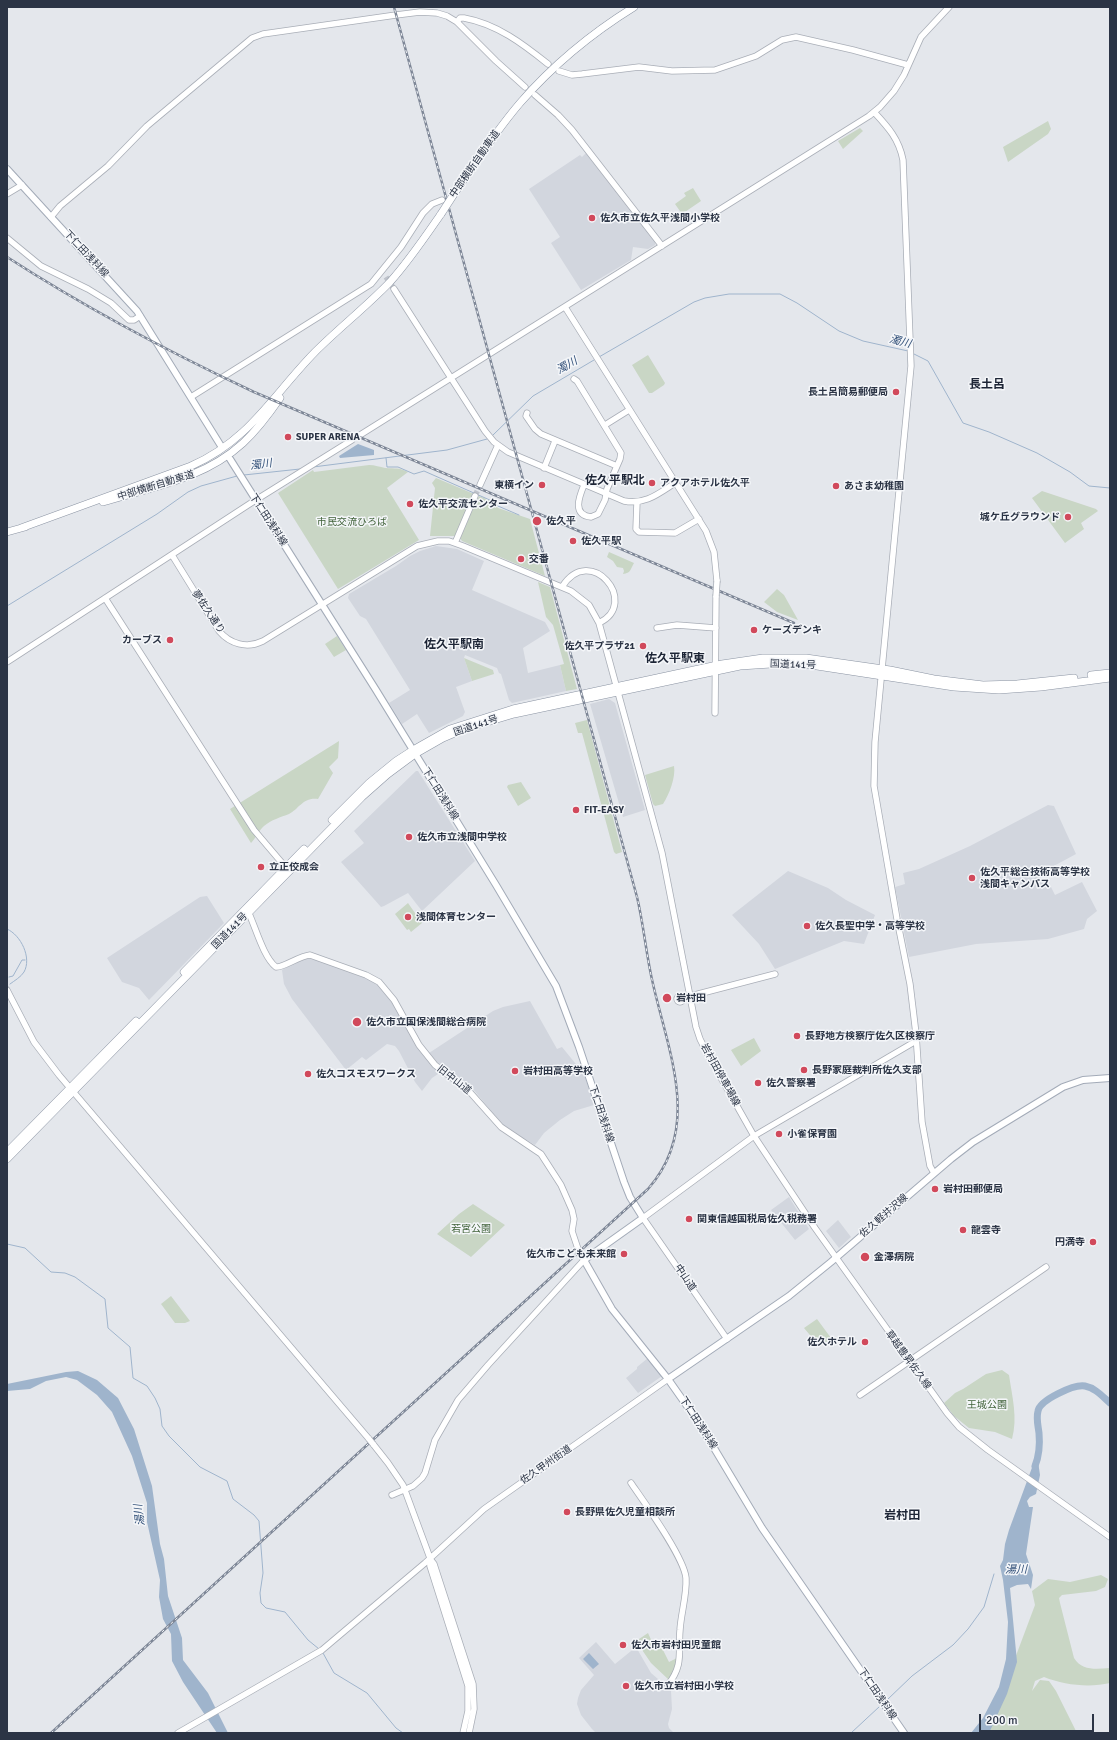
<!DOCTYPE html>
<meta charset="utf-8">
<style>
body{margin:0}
#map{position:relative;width:1117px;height:1740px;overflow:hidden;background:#e4e7ec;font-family:Signika,sans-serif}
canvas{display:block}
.frame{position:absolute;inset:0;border:8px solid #2b3445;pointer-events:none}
.scale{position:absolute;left:979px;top:1714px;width:115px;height:18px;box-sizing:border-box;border:2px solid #2b3445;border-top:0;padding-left:5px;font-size:12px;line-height:14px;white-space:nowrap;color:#2b3445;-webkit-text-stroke:3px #f4f6f9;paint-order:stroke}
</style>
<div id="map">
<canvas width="1117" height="1740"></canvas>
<div class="frame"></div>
<div class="scale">200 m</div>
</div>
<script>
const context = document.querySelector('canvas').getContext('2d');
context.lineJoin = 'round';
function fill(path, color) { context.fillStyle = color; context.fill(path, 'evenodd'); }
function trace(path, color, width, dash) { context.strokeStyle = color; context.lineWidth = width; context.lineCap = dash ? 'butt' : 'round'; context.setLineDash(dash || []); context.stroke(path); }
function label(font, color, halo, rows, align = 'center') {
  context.font = font + ' Signika,"Noto Sans JP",sans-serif'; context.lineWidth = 3; context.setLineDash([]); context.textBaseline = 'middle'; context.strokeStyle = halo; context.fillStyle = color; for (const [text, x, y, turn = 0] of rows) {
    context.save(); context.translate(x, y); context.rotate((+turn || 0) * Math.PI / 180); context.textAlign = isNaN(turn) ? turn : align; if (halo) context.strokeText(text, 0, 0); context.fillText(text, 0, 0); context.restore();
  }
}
const built = new Path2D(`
 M586,153L655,241V245L648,249L633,247L631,260L581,290L551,243L560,237L529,189L580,155L582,157Z
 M436,546L457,549L484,561L472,590L545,622L550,631L523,648L528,673L560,665L566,691L512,703L509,700L501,674L499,673L497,668L465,655L464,658L472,681L456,687L465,712L463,716L429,733L417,714L402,724L389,703L410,690L366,619L360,616L348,598L349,594L396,566L410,556L420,551Z
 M609,699L615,703L645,810L623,817L590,704Z
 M416,771H418L475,861L422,911L408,893L384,906L381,907L341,862L364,843L354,831Z
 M1048,805L1054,806L1076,854L1039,874L1046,888L1051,887L1055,895L1082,882L1097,911L1087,919L1084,929L1048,939L976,944L909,957L895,887L905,884L903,873L919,869L970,846Z
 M788,871L828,888L846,900L875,915L864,944L844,941L775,969L759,944L732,915Z
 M207,896L224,923L149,1000L139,988L122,982L107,958L200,897Z
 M303,958L317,960L373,981L394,1003L441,1072L432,1078L422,1091L415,1082L399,1051L395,1046L387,1044L366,1060L362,1057L346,1070L292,999L284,984L282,970Z
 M530,1001L557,1049L562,1047L584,1074L594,1105L574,1111L560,1120L544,1133L535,1145L516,1134L501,1123L473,1089L462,1080L437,1063L429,1053L493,1011L503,1007Z
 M789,1197L809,1229L795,1240L771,1210Z
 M838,1220L851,1237L839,1248L826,1231Z
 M648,1358L662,1376L638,1393L626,1378L637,1369V1367Z
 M596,1642L615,1664L636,1647L651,1673L665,1685L671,1691L672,1709L668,1724L669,1728L674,1733H596L592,1729L581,1715L577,1704L578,1698L581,1690L594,1675L579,1658Z`);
const green = new Path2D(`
 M1048,121L1051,129L1048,134L1008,162L1003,147Z
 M860,128L863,131L843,149L838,141Z
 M693,188L701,201L682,214L675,204L686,196L684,193Z
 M648,355L665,383L664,385L652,393H649L632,365Z
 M369,465C375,465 380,467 385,468C396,469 398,467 408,472L387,488L419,540L338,589L278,493L313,470L314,472Z
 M436,478L474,494L465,515L471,513L479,496L491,501L498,508L530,519L545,576L462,541L460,538L470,516L463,518L455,536H430L435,488L432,483Z
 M1042,491L1096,509L1098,511L1081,523L1084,529L1065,543L1032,498Z
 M609,552L634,563C630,570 631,573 623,574L624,571L623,568L617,567L613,561L607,557Z
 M538,582L550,587L577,689L566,691L560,665L564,664L553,625L546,617Z
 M777,589L784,595L798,620L777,612L764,602Z
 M337,636L346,650L334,657L325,644Z
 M464,658L493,670L494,674L472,681Z
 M587,720L622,852L616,854L614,852L582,733H578L575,723Z
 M339,741L338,758L329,767L333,773L318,799C303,797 299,809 289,814C281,817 271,820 264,826C259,830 256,838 251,843L230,809Z
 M674,766C676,777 669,795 663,804L655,806L653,804L645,775Z
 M521,782L531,798L518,806L507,787L508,785Z
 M408,903L422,923L411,932L409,929L407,930L395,914Z
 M754,1038L761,1051L741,1066L731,1050Z
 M473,1204L505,1225L471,1257L437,1234L459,1214Z
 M171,1296L190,1321L185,1323H175L161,1304Z
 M817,1319L831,1338L820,1347L804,1328Z
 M1002,1370L1009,1375C1012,1396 1018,1418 1012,1439L995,1432L969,1428L954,1416L944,1403L955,1393L963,1389L986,1374Z
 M1101,1575L1108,1579L1105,1587L1096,1591L1062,1595L1059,1598L1060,1603L1074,1658C1082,1671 1096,1669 1110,1668V1683C1089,1688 1064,1685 1044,1677L1035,1681L1032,1691L1040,1680L1049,1681L1056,1691L1077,1733H987L1035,1605L1032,1591L1048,1579L1070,1582Z
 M648,1633L653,1644L659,1642L669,1662L679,1657L675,1670L669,1680L651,1663L636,1641Z`);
const water = new Path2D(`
 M358,444L374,450V455L340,458L339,456Z
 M78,1371L97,1380L118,1398L134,1429L152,1486L160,1544L164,1559L168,1596L182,1638L183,1660L208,1693L228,1733H217L183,1682L172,1661L171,1634L163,1619L159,1597L160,1580L147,1522V1503L132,1456L112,1412L97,1395L77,1380L66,1377L46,1381L30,1389L7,1391V1384L66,1372Z
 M1037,1454L1040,1475L1036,1494L1030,1497L1027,1501L1029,1507H1033L1026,1554L1033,1575L1031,1589L1028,1584L1017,1585L1010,1588L1017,1662L1007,1694L989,1733H971L983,1718L999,1687L1006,1659L1008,1622L1003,1580L1000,1566L1003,1560L1005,1544L1009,1530Z
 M589,1653L599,1664L593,1669L583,1659Z`);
const stream = new Path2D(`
 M912,353L928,361L963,423L989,432L1037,453L1070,472L1089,486L1110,488
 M599,357L694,302L705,298L729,294H780L797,303L839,331L863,341L908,351
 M492,436L533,396L594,360
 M386,458L387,467H398L414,474L424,471L492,501L498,506L519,515
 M313,467L447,450L487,439
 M244,475L300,469
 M7,606L157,514L188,492L201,486L237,476
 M7,929C21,935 32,958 24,972C21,977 14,981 10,984
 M9,977L13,976L22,960H25
 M7,1244L25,1248L51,1272L65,1273L75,1277L105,1299L108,1328L130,1347L133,1378L147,1386L155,1398L160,1409L162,1426L169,1436L200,1467L227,1481L233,1499L254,1515L259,1521L263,1573L260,1593L261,1603L266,1608L285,1612L308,1640L319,1649
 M323,1653L334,1673L367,1693L396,1728L403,1733
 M887,1700L912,1676L953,1645L968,1629L984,1607L994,1574
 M851,1733L879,1707`);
const river = new Path2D(`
 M1035,1466C1039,1456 1040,1444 1039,1433C1038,1425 1036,1419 1038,1411C1040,1400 1074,1384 1085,1386C1095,1388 1102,1396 1110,1403`);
const secondaryTunnel = new Path2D(`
 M386,277L394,289
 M475,496L480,485`);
const secondary = new Path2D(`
 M457,22L460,18H464C497,24 523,44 548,64
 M559,71L572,75L582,74L639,67L672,71L715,70L756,56L782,40L796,37L853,50L908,65
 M535,95L558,115L572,130L662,246
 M874,112C888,127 899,139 903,160L911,366L875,742L874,786L897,919L910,984L916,1034L922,1122L930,1166L934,1173
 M7,194L22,185
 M51,217L60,206L108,166L147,126L252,38L263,34L396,15L420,12L437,13L447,16L457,22L496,61L525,87
 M7,238L41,266L88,289L111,303L129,320H134L140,316
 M394,289L485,431L494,442L508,452L624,501C645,505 658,494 675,483
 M565,307L706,531L714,552L717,581
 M574,379L577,381L621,453L620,459L607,489L605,500L598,514L591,517C572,515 579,497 584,485
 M191,397L371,284L401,247L423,213L432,204L442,200
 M527,413L526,416L535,429L541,434L617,466
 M605,425L629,410
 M360,435L869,116L880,107L894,91L904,75L921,37L949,7
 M544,468L555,441
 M480,485L498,445
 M637,502L636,529L639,532L675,533L699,519
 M455,543L475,496
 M172,555L219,631C230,644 247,649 263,641L417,546L438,541H449L463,546L571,591L589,605L599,623L662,853L696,1027L700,1039L707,1053L754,1136L815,1228L947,1413L959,1427L988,1450L1110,1537
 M562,587C590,542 641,603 599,623
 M105,598L254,830L288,870
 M657,628L677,625L716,628
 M7,662L251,503L352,440
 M715,713L716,596
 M247,909C255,925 263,957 276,967C283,968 299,956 310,955L366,975L379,982L394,1000L419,1045L435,1065L468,1090L501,1127L541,1154L561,1185L572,1210L574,1219L572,1231L579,1252L584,1260L488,1365L458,1400L435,1440L425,1473L422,1478L413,1486L392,1495
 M7,990L34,1042L59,1075L369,1439
 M677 999a3 3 0 1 1 6 0a3 3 0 1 1-6 0Z
 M683,998L775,974
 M727,1339L643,1218L754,1136L916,1041
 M860,1395L1046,1267
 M373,1444L388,1463L403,1485L430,1558V1566L468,1686V1711L463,1733
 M631,1483C644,1502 684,1557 686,1578C687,1595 681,1613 680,1630C678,1653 684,1664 668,1685
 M430,1559L434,1564L473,1684L474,1709L469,1733
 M178,1733L322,1650L425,1563L484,1509L668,1379`);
const primary = new Path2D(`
 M7,169L137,311L221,446
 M230,459L376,690L496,885L556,986L579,1047L624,1182L630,1197L643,1218L584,1260L612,1309L668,1379L699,1423L762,1528L904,1733
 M668,1379L789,1296L831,1262L951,1159L973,1142L1063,1087L1083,1080L1110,1078`);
const highway = new Path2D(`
 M454,194C475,163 496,131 520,103C553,65 592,33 634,7
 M103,502C152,487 204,479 243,443C257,430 269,414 280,398
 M21,528L191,466C250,440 272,396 315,352C339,328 366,307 390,282C409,261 425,237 441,214
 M7,532L25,527
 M1091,675L1110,673
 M332,820L369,783L396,761L413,750L450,729L513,709L722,664L763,658H806L890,670L934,679L983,685L1017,684L1074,678
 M184,972L304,849
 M7,1152L136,1021
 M7,1159L362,797L388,774L415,754L443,738L464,729L514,714L740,666L771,664H804L954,687L999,690L1041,687L1110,678`);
const rail = new Path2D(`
 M7,257C86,308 169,352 254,392L794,623
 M51,1733L648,1189C702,1128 669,1054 653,984C646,955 644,926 637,897L394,7`);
const secondaryBridge = new Path2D(`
 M716,596L717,581
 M369,1439L373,1444`);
const highwayBridge = new Path2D(`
 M441,214L454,194`);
const markers = [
 [592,218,4,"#d1495b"],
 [896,392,4,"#d1495b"],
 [288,437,4,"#d1495b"],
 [652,483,4,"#d1495b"],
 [542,485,4,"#d1495b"],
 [836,486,4,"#d1495b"],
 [410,504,4,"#d1495b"],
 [1068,517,4,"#d1495b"],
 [537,521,5,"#d1495b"],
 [573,541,4,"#d1495b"],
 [521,559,4,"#d1495b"],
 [754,630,4,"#d1495b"],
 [170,640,4,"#d1495b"],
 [643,646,4,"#d1495b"],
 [576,810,4,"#d1495b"],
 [409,837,4,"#d1495b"],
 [261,867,4,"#d1495b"],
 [972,878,4,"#d1495b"],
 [408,917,4,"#d1495b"],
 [807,926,4,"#d1495b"],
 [667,998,5,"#d1495b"],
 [357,1022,5,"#d1495b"],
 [797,1036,4,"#d1495b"],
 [804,1070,4,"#d1495b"],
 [515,1071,4,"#d1495b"],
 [308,1074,4,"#d1495b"],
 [758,1083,4,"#d1495b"],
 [779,1134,4,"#d1495b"],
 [935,1189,4,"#d1495b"],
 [689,1219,4,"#d1495b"],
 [963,1230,4,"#d1495b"],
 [1093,1242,4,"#d1495b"],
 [624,1254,4,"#d1495b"],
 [865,1257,5,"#d1495b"],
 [865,1342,4,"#d1495b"],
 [567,1512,4,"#d1495b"],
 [623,1645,4,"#d1495b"],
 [626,1686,4,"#d1495b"]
];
const streetNames = [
 ["中部横断自動車道",475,164,-55],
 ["下仁田浅科線",86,254,47],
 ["中部横断自動車道",156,486,-17],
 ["下仁田浅科線",268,520,57],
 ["夢佐久通り",208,612,56],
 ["国道141号",793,665,2],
 ["国道141号",476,726,-18],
 ["下仁田浅科線",440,794,58],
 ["国道141号",230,931,-46],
 ["岩村田停車場線",720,1075,61],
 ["旧中山道",454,1080,38],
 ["下仁田浅科線",601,1114,72],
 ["佐久軽井沢線",884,1216,-41],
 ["中山道",685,1278,56],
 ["草越豊昇佐久線",908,1360,54],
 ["下仁田浅科線",698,1423,57],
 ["佐久甲州街道",546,1465,-35],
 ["下仁田浅科線",877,1694,56]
];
const poiNames = [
 ["佐久市立佐久平浅間小学校",600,218],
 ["長土呂簡易郵便局",888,392,"right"],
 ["SUPER ARENA",296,437],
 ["アクアホテル佐久平",660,483],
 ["東横イン",534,485,"right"],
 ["あさま幼稚園",844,486],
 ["佐久平交流センター",418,504],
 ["城ケ丘グラウンド",1060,517,"right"],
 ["佐久平",546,521],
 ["佐久平駅",581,541],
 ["交番",529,559],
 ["ケーズデンキ",762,630],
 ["カーブス",162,640,"right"],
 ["佐久平プラザ21",635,646,"right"],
 ["FIT-EASY",584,810],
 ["佐久市立浅間中学校",417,837],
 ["立正佼成会",269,867],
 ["佐久平総合技術高等学校",980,872],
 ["浅間キャンパス",980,884],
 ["浅間体育センター",416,917],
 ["佐久長聖中学・高等学校",815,926],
 ["岩村田",676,998],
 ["佐久市立国保浅間総合病院",366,1022],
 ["長野地方検察庁佐久区検察庁",805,1036],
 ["長野家庭裁判所佐久支部",812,1070],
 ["岩村田高等学校",523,1071],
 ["佐久コスモスワークス",316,1074],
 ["佐久警察署",766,1083],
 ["小雀保育園",787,1134],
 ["岩村田郵便局",943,1189],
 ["関東信越国税局佐久税務署",697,1219],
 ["龍雲寺",971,1230],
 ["円満寺",1085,1242,"right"],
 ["佐久市こども未来館",616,1254,"right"],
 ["金澤病院",874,1257],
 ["佐久ホテル",857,1342,"right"],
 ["長野県佐久児童相談所",575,1512],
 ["佐久市岩村田児童館",631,1645],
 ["佐久市立岩村田小学校",634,1686]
];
const parkNames = [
 ["市民交流ひろば",352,522],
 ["若宮公園",471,1229],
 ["王城公園",987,1405]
];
const waterNames = [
 ["濁川",900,342,15],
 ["濁川",567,366,-30],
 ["濁川",261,465,-7],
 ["湯川",140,1515,-97],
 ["湯川",1016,1570]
];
const quarterNames = [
 ["長土呂",987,385],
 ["佐久平駅北",615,481],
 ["佐久平駅南",454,645],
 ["佐久平駅東",675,659],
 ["岩村田",902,1516]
];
fill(built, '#d2d6de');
fill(green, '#c9d6c5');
fill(water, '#9fb4cc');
trace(stream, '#9fb4cc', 1);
trace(river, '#9fb4cc', 7);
trace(secondaryTunnel, '#bfc3cb', 5.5, [5.5, 3]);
trace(secondary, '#a9aeb7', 7);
trace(primary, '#a3abb8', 8);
trace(highway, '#8b94a3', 8);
trace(secondary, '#fff', 5.5);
trace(primary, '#fff', 6);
trace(highway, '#fff', 7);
trace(rail, '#7d8696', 2.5);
trace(rail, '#f4f6f9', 1, [3]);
trace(secondaryBridge, '#a9aeb7', 7, []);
trace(highwayBridge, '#8b94a3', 8, []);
trace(secondaryBridge, '#fff', 5.5);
trace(highwayBridge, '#fff', 7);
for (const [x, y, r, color] of markers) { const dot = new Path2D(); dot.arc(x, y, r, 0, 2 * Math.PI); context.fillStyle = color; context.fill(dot); trace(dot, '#f4f6f9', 1.5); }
label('10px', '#2b3445', '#f4f6f9', streetNames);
label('bold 10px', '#2b3445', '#f4f6f9', poiNames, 'left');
label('10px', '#3f6138', '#f4f6f9', parkNames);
label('italic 11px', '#34527a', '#f4f6f9', waterNames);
label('bold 12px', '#1d2536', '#f4f6f9', quarterNames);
</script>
